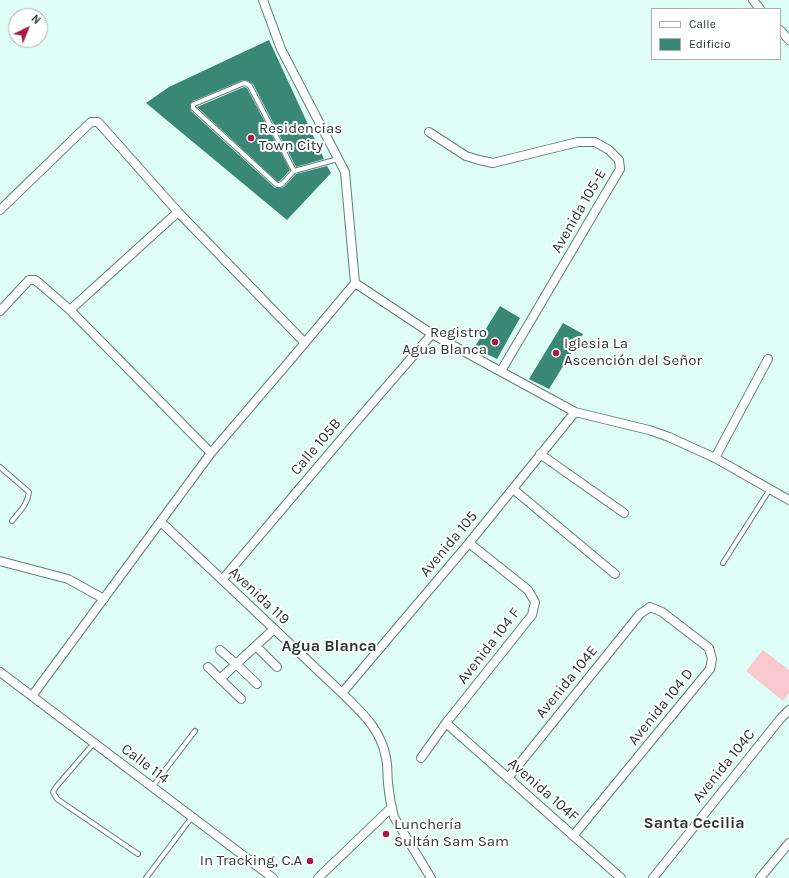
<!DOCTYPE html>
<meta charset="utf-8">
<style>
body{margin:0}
#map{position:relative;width:789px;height:878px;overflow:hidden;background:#defef5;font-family:Karla,sans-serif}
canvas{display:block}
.legend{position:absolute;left:651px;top:8px;width:130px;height:52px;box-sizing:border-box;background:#fff;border:1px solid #abafae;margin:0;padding:5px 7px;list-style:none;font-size:12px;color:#2c3835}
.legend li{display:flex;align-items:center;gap:8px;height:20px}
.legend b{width:20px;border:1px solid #abafae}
.north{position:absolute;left:8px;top:8px;width:40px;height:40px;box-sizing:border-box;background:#fff;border:1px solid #abafae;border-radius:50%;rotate:43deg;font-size:11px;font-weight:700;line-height:16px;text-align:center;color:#2c3835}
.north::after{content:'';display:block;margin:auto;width:14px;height:18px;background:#ab1847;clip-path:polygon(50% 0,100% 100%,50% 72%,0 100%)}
</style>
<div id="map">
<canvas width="789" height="878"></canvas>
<ul class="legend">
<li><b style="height:5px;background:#fff"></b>Calle</li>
<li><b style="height:11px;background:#398775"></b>Edificio</li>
</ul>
<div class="north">N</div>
</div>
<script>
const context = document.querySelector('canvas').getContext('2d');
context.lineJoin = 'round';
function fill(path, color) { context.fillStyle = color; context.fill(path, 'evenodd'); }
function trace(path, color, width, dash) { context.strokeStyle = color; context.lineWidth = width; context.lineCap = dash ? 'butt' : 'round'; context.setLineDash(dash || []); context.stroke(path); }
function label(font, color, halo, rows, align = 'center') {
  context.font = font + ' Karla,sans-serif'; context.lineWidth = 4; context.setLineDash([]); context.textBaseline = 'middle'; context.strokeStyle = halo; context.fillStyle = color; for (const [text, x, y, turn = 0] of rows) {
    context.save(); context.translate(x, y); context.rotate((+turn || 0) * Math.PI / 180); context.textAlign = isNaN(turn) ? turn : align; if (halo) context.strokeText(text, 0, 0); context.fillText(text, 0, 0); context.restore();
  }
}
const green = new Path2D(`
 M763,650L789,670V693L783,701L746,671Z`);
const building = new Path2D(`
 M269,40L324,159L296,167L253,84L248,81L243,80L193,101L190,104V108L191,111L275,188H279L284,187L296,174L327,166L331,173L287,220L146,103L169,87Z
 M244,87L247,88L290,170L280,181L278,182L197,107Z
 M500,306L520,318L497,359L474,348Z
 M563,323L583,334L549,389L529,379Z`);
const lane = new Path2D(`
 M294,171L250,86L247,84L244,83L194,104L193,105V108L277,185H279L282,184L294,171L338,159
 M0,467L29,492C28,504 19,512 12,521
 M723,563L770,489
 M94,743L56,787L53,792L57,799L138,854
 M152,787L195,731
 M146,878L192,817`);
const street = new Path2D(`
 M263,0L281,49L345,172L355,283L432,334L575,412L649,430L669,437L715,458L789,500
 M753,0L760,9
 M780,30L789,40
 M429,132L466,156L479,160L493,163L578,142H595L609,150L619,160L620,169L501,371
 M0,210L91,122H98L178,212L305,343
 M178,212L70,310L211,453
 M0,311L29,280H35L39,283L70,310
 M540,454L624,513
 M715,458L768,359
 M513,489L615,574
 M161,522L342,693C362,713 381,729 386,758C388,766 387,775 388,783C389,794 391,806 394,817L431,878
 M0,561L68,579L104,599
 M222,580L355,423L432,334
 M256,646L277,667
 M220,650L236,664L257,684
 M208,667L241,699
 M0,672L273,878
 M220,679L274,629
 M342,693L469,543L575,412
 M32,696L211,453L293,357L355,283
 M446,723L621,878
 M421,758L446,723L532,615L535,602L528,590L469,543
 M508,778L640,614L650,607L662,612L709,648L712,659L710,669L573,836
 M318,878L392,807
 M653,878L781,718L789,710
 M760,878L789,843`);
const markers = [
 [251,138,4,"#ab1847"],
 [495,342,4,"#ab1847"],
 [556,353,4,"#ab1847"],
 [386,834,4,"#ab1847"],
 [310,861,4,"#ab1847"]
];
const poiNames = [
 ["Residencias",259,129],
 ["Town City",259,146],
 ["Registro",487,333,"right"],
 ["Agua Blanca",487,350,"right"],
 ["Iglesia La",564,344],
 ["Ascención del Señor",564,361],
 ["Lunchería",394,825],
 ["Sultán Sam Sam",394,842],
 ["In Tracking, C.A",302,861,"right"]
];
const streetNames = [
 ["Avenida 105-E",579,211,-60],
 ["Calle 105B",316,447,-50],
 ["Avenida 105",449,544,-50],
 ["Avenida 119",259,596,43],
 ["Avenida 104 F",489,646,-52],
 ["Avenida 104E",567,682,-51],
 ["Avenida 104 D",661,707,-51],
 ["Calle 114",145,764,37],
 ["Avenida 104C",724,766,-51],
 ["Avenida 104F",543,790,41]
];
const neighbourhoodNames = [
 ["Agua Blanca",329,646],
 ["Santa Cecilia",694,823]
];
fill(green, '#f9c9cf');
fill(building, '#398775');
trace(lane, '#627f77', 6);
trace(street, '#627f77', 10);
trace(lane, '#fff', 4);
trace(street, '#fff', 8);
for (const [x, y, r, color] of markers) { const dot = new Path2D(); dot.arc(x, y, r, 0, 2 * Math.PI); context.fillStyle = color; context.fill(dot); trace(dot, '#fff', 1.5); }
label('15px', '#2c3835', '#fff', poiNames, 'left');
label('15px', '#2c3835', '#fff', streetNames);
label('bold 16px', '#2c3835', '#fff', neighbourhoodNames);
</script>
